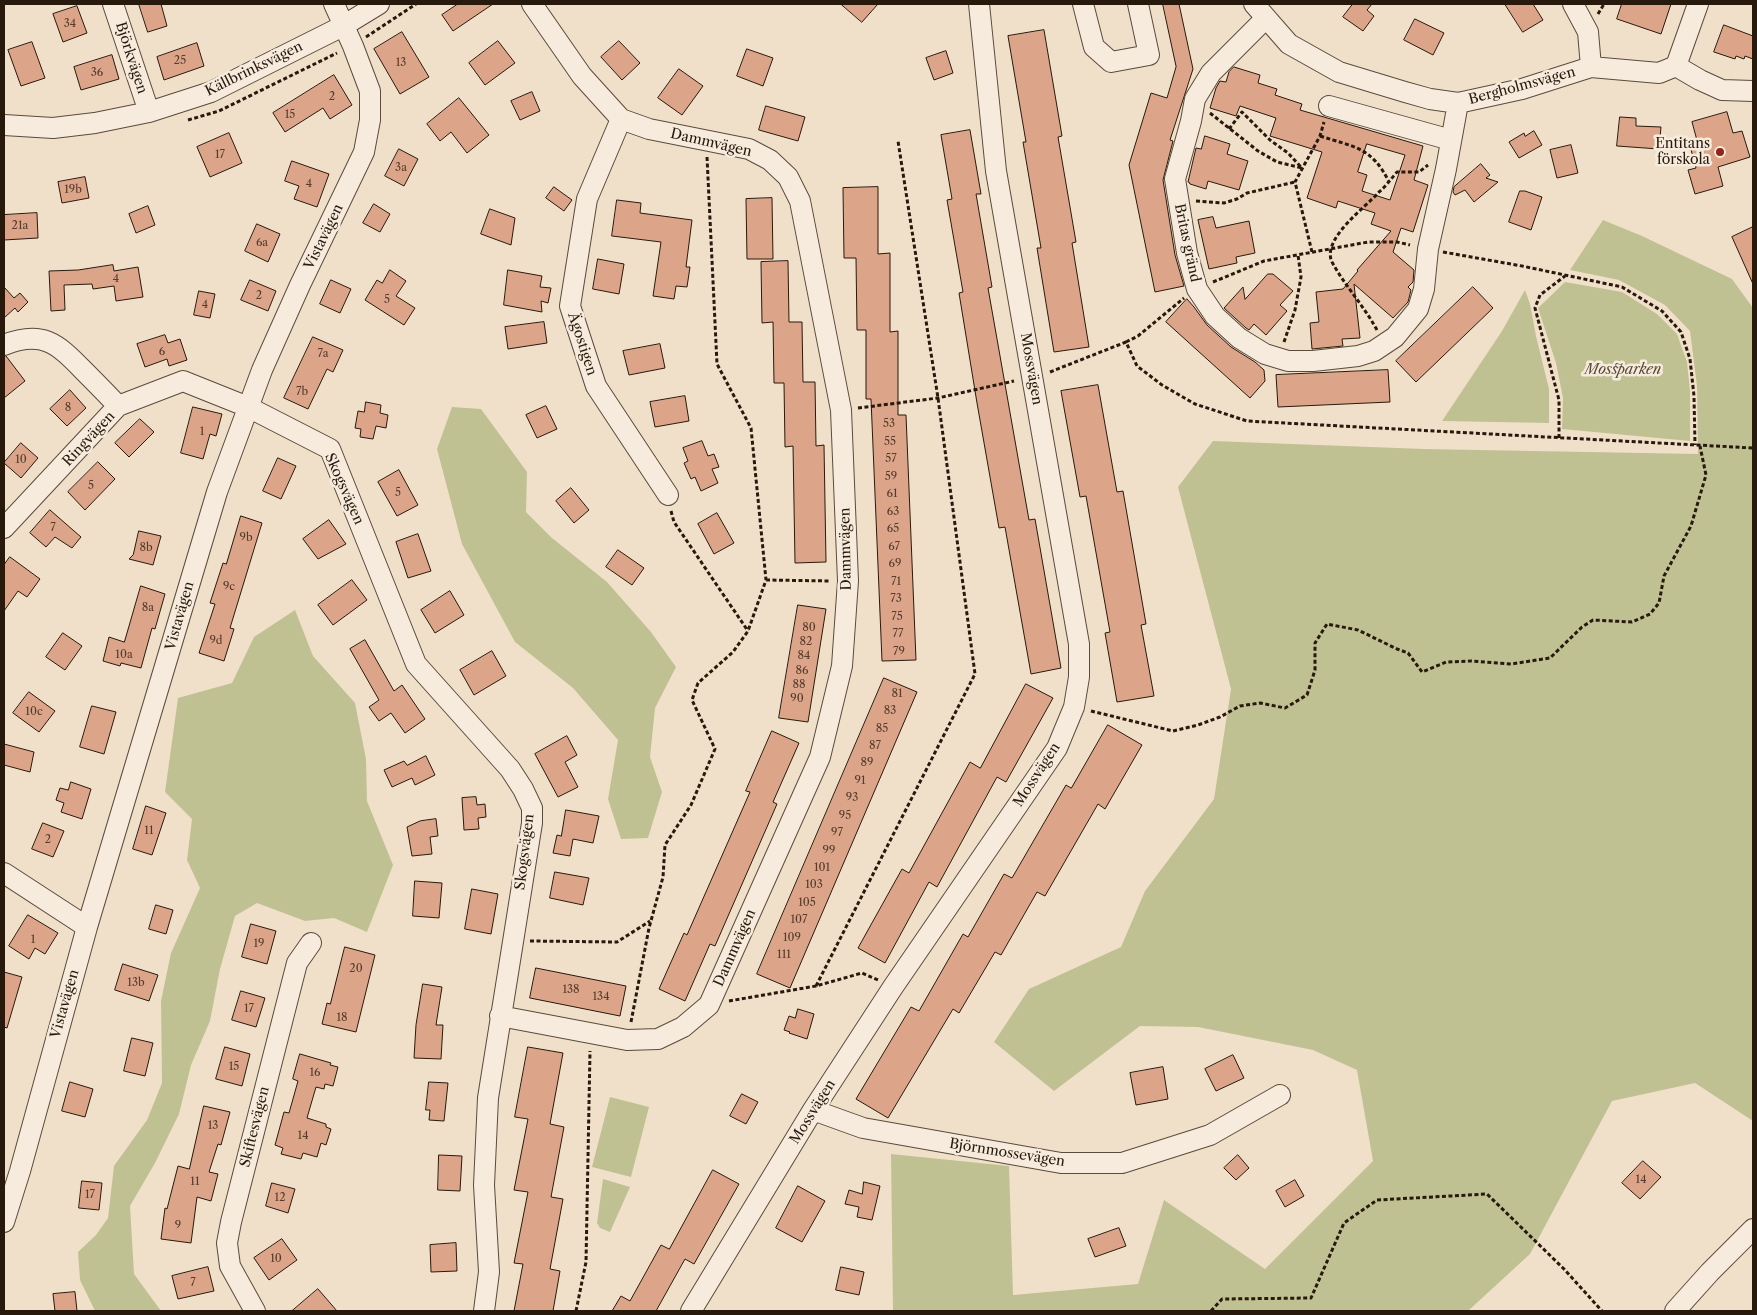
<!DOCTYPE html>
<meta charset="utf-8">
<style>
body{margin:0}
#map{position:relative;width:1757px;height:1315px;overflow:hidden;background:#f1e0c9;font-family:"Libre Caslon Text",serif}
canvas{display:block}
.frame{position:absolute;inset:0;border:5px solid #28190d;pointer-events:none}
</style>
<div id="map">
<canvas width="1757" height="1315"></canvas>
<div class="frame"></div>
</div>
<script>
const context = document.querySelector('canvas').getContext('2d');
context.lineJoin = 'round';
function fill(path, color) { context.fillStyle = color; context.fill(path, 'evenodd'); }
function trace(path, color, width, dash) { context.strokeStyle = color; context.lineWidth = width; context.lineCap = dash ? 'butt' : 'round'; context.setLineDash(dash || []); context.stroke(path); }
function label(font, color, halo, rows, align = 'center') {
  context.font = font + ' "Libre Caslon Text",serif'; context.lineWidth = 5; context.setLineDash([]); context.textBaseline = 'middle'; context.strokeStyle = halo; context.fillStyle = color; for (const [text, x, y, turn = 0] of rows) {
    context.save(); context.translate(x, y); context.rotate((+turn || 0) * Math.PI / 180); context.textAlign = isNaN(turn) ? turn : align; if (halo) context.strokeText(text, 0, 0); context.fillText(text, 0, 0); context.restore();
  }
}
const green = new Path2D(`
 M1603,220L1642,236L1732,279L1753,308V1121L1695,1083L1612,1101L1530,1254L1468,1311H893L891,1154L1009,1166L1013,1295L1138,1284L1164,1200L1265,1269L1373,1161L1357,1070L1313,1050L1198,1027L1140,1026L1054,1091L994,1042L1029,989L1121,947L1145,891L1214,799L1231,689L1178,487L1213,441L1424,449L1698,454L1697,386L1690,331L1665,305L1619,280L1570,270Z
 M1565,282L1622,292L1657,314L1677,334L1687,362L1690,391V441L1562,429L1563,398L1556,363L1538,308Z
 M1525,290L1530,304L1536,336L1549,389V423L1442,421L1502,331Z
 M452,407L481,409L527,472L526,512L552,538L607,582L651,632L676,667L655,708L650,757L662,792L648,838L621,839L608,799L618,740L573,688L515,642L462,544L437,449Z
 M295,610L313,656L355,703L366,759L367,801L393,865L367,932L334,918L305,921L257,903L235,916L220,969L210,1021L191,1065L179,1114L155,1163L130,1206L134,1274L161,1311H95L80,1280L78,1252L96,1235L108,1218L114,1166L147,1120L162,1083L161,1001L171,953L200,888L187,860L192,819L165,792L178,698L232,683L254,637Z
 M610,1097L649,1107L631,1177L592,1167Z
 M603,1179L630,1187L610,1232L600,1228L597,1223Z`);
const building = new Path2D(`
 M139,4H161L167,26L148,32Z
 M458,4H493L453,31L442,15Z
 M841,4H878L862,22Z
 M1163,4H1179L1193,69L1170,140L1173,141L1163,180L1175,255L1184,286L1155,292L1129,165L1151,93L1167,98L1176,67Z
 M1353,4H1372L1367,10L1374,16L1363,31L1343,17Z
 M1505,4H1533L1543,20L1523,32Z
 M1622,4H1671L1661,34L1617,19Z
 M77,6L87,33L63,42L53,14Z
 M1415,19L1444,33L1433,55L1404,40Z
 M1724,25L1753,36V59L1745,56L1744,59L1736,56L1735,59L1714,52Z
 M1044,30L1062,136L1058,137L1076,242L1072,243L1089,347L1054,352L1037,248H1041L1023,142H1026L1008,36Z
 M402,32L429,77L400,94L374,49Z
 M498,41L515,63L485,85L469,63Z
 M619,41L640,63L622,80L601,57Z
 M32,42L45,78L21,86L8,50Z
 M197,43L204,66L164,80L157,57Z
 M747,49L773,58L763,86L737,76Z
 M946,51L953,73L934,80L926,58Z
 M112,55L119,79L81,90L74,67Z
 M1234,67L1260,75L1258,83L1277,89L1275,95L1302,104L1300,110L1423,146L1414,180L1428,185L1413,232L1401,228L1393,252L1414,270L1413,282L1408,287L1411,290L1408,302L1393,318L1354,284L1360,338L1342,339L1343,346L1312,349L1310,323L1319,322L1316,292L1343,289L1358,271L1357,270L1391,231L1371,224L1375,213L1338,201L1336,208L1307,198L1322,152L1270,136L1276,118L1240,106L1236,116L1210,108L1216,88L1220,81L1226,82L1229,72ZM1367,144L1405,155L1390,200L1362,191L1367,175L1358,172Z
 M679,69L703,86L682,115L658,98Z
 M334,75L352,105L330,119L323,108L285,132L273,113Z
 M532,92L540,111L520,120L511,101Z
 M459,98L489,135L467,153L451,132L440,141L427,124Z
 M766,106L805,117L798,141L759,130Z
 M1727,112L1733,133L1742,131L1750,157L1718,167L1723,186L1695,194L1688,170L1696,168L1690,146L1698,144L1692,122Z
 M1620,117L1636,118V126L1661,127L1659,149L1617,146Z
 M970,130L981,194H976L992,287L988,288L1029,520L1035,519L1061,668L1031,674L1005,527L999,528L977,403L959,293L963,292L947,200L952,199L941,135Z
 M1534,131L1542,145L1519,158L1509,142L1524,133L1525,136Z
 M229,133L242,163L210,177L197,147Z
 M1205,136L1230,144L1227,154L1248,161L1239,190L1208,181L1206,189L1190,184L1189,182H1188L1196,148L1201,149Z
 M1571,145L1578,173L1557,178L1550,150Z
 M399,149L418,159L404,186L385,176Z
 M292,161L329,174L317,207L294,199L299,186L285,181Z
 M1481,164L1490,175L1486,178L1498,182L1474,202L1465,190L1455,195L1453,192L1454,187Z
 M85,177L89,198L62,203L58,182Z
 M554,187L572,200L564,211L546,198Z
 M878,187V254L890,253V332L898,331V415H906L916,660L882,661L871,399H866V330H857L856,258H844L843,188Z
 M1520,191H1525L1542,197L1531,230L1509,222Z
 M772,198L773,259H747L746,199Z
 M617,200L641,203L640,213L692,220L686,267H690L687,287L676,286L674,299L653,296L661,242L612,236Z
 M374,204L390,214L380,232L363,223Z
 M148,206L155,225L136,233L129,214Z
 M490,209L515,218L511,245L481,234Z
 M37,213L38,238L4,240V215Z
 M1213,217L1216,228L1249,221L1255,253L1236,257L1237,263L1209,269L1198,220Z
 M257,224L280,234L268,262L245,251Z
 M1753,227V284L1732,237Z
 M598,259L624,264L619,294L593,289Z
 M788,261L789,322H802L803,382H815L816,446L824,445L826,562L795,563L793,446L785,447L784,383H774L773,322L762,323L761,262Z
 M113,265L114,271L138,267L143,297L116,301L114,286L93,289L92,284L64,285L65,310L51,311L49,271L78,270Z
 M390,270L406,281L396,296L415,308L404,325L365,300L377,280L382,283Z
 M508,270L542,276L540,287L551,288L548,303L541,301L542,312L504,305Z
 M1268,274H1273L1293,291L1280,305L1287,311L1266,335L1254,324L1249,330L1246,328L1224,308L1243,287L1245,299Z
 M250,280L276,291L268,311L241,300Z
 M331,280L351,289L340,313L320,304Z
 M4,287L14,298L20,293L28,302L18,312L15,308L4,318Z
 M1473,287L1493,308L1416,382L1396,361Z
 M199,291L215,294L210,318L194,315Z
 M1187,299L1194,307L1207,325L1231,347L1255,362L1264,370L1265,381L1250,398L1166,322Z
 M544,322L547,343L508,349L505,327Z
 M165,335L168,343L180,339L187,360L169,366L167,359L145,367L137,344Z
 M313,337L343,350L333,372L327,369L308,409L284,398Z
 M660,344L665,368L629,375L623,351Z
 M6,356L25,381L4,398V357Z
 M1388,370L1390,402L1278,407L1276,375Z
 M1098,385L1117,492L1123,491L1146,624L1141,625L1154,696L1117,702L1105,633L1110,632L1086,496L1080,497L1061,391Z
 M70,390L86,408L67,426L50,409Z
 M685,396L689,421L655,427L650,402Z
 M366,402L381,405L380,413L388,415L386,428L376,426L373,439L360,437L361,429L355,428L358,411L364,412Z
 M546,406L557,429L537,438L526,415Z
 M193,407L222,414L216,436L210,434L203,459L181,453Z
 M140,419L154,432L129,457L115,443Z
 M702,441L708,456L714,454L719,467L712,469L718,483L701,491L695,477L691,479L684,463L688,461L683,448Z
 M21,443L38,458L21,478L4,463Z
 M278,458L296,466L281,499L263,491Z
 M98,462L115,479L85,510L68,492Z
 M399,470L418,505L397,516L378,482Z
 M571,488L589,510L574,523L556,501Z
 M50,510L81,537L72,548L55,537L46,547L30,533Z
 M717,513L734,543L714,554L698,524Z
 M241,516L262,523L230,628L234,629L224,661L199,653L215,604L210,603L223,563L226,564Z
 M329,520L346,544L318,559L303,539Z
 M139,531L161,536L153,565L129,559L133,555Z
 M418,534L431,571L408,578L396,542Z
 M618,550L644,568L632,585L606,567Z
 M10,557L40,579L27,597L18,591L4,611V565Z
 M352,580L367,600L333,625L318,605Z
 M141,586L165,594L155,629L152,628L141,668L121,663L120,666L103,661L109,637L124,642Z
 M450,591L464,615L435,633L421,610Z
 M798,605L826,609L808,722L779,718Z
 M63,633L82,646L65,670L46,657Z
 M365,640L394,691L402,685L425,719L405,733L391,713L379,721L369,707L379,700L350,649Z
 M492,651L506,676L474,695L460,670Z
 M884,678L917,692L790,988L757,974Z
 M1026,684L1053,698L1006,782L997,777L937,887L929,882L885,963L858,948L902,869L909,873L970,762L980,768Z
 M29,692L55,711L39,732L13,713Z
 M92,706L116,712L104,754L80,747Z
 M1108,725L1142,745L1105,809L1098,804L1045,896L1037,892L1001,955L995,952L959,1013L953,1009L888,1118L856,1099L911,1007L919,1011L963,934L968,937L1004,874L1012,878L1066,785L1071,788Z
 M772,731L799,743L773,802L777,804L715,946L710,944L685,1001L659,989L684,933L687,935L750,792L746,791Z
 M567,736L577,755L565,762L578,787L558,797L535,754Z
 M4,744L34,752L30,772L4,765Z
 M426,756L435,775L415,785L412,778L392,787L384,770L404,761L407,765Z
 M71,782L91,789L82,819L61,812L64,803L56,800L60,788L68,790Z
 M476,797L477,805L485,804L486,817L478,818L479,829L464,830L462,798Z
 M146,806L166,813L152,855L133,849Z
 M566,810L599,816L593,843L573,839L570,856L553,853L557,835L561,836Z
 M436,819L438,836L430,837L432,854L412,856L407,827L420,821Z
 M43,823L64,831L53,857L32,849Z
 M555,872L589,878L583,905L550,898Z
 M415,881L442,883L439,918L413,916Z
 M472,889L498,894L491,934L465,929Z
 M156,905L173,910L166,934L149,929Z
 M28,915L58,933L45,954L35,948L29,959L9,946Z
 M251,924L276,931L267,964L242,957Z
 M345,947L375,955L356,1032L322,1024L327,1003L330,1004Z
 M123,964L158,975L149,1001L115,990Z
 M536,968L626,986L620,1016L530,998Z
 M4,972L22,977L7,1028L4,1027Z
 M423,984L442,987L436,1025H443L441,1059L414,1058L416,1025Z
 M241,991L265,998L256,1027L232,1020Z
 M798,1009L814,1014L807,1039L789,1033L790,1032L784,1030L789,1016L795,1018Z
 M132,1038L153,1043L145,1076L124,1071Z
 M225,1047L250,1054L242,1086L216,1079Z
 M528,1047L563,1053L550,1124L564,1127L551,1197L563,1199L550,1269L560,1271L553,1311H514L523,1264L514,1263L528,1192L514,1190L528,1119L515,1117Z
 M300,1054L331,1063L330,1065L338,1067L333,1086L325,1084L324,1089L316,1087L307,1118L326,1124V1127L331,1129L326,1145L321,1143L317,1157L303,1153L301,1159L281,1154L283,1148L275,1145L284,1112L289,1113L298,1081L293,1079Z
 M1233,1055L1244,1078L1216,1091L1205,1069Z
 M1163,1067L1168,1099L1136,1105L1130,1073Z
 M70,1082L93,1089L85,1117L62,1111Z
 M429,1082L448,1083L444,1121L429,1120L430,1110H426Z
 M742,1094L758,1102L746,1124L730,1116Z
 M204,1106L230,1112L221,1145L218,1144L209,1172L218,1174L211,1201L197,1197L191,1243L161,1239L165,1208L167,1209L178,1166L189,1169Z
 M439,1155L462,1156L460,1191L438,1190Z
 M1238,1155L1249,1168L1236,1180L1224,1168Z
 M1643,1161L1661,1177L1640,1199L1622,1183Z
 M713,1170L739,1184L694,1264L685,1259L656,1311H612L621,1296L630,1301L661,1245L669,1249Z
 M1295,1180L1304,1196L1285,1207L1276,1191Z
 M82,1181L102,1183L99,1210L79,1208Z
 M864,1182L880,1186L872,1220L857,1217L859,1207L845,1204L849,1190L862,1194Z
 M272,1183L295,1189L288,1213L266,1206Z
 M798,1186L825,1201L802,1242L776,1228Z
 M1119,1228L1126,1246L1095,1257L1088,1239Z
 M282,1239L297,1260L269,1280L254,1258Z
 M456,1243L457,1271L431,1272L430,1245Z
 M208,1267L214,1291L178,1299L172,1276Z
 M841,1267L864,1272L859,1295L836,1290Z
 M318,1289L337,1311H292Z
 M75,1292L77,1311H55L53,1294Z`);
const path = new Path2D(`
 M1598,14L1604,4
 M366,37L416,4
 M1210,113L1258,151L1277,162L1302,168
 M188,120L219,111L337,53
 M1229,129L1242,112L1270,140L1288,153L1301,167
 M1320,136C1354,147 1372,147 1389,182
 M1196,201L1224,203L1237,199L1247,193L1295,182
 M1312,252L1295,182L1320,136L1324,122
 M1443,252L1522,266L1622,287L1662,311L1681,332L1690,359L1694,396L1695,445
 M1213,282L1264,261L1368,242H1397L1410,245
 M1377,330C1364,306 1345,286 1332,262C1321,239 1366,207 1379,192C1386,186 1391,179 1397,172H1419L1428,165
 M1126,342L1138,336L1184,298
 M1284,342L1295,310L1301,277L1298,255
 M1050,372L1126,342L1137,366L1162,385L1195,404L1247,421L1753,448
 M858,408L938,398L1014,381
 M1559,438V400L1535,308L1540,295L1565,276
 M671,511L674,522L748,631
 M766,580L831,581
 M1091,711L1173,731L1198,725L1220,717L1240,706L1260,703L1285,708L1307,695L1315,670V643L1327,624L1358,630L1397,649L1408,653L1422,672L1446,662L1471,661L1511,664L1550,658L1582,627L1593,620L1632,622L1650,614L1659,603L1664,576L1691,526L1706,475L1700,446
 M530,941L617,942L650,921
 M816,986L975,674L938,398L898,141
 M729,1001L816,986L862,973L878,980
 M631,1022L649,928L663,877L665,845L691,805L715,749L692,700L698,683L733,652L748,631L766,580L751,428L717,364L707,157
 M576,1311L586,1262L590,1051
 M1211,1311L1222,1299L1311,1298L1344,1223L1377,1200L1487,1194L1564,1269L1602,1311`);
const minor = new Path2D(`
 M113,4L149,112
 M1083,4L1094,47L1111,62L1149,55L1138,4
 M1254,4L1289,44L1339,72L1405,92L1430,99L1458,103L1522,89L1591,67L1659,73L1676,66L1700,80L1722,90L1753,91
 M1573,4L1588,32L1591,67
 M1266,18L1211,73L1195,99L1191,121L1175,179L1187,253L1197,289L1215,316L1239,338L1265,354L1288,361H1313L1358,356L1374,351L1395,337L1418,309L1424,289L1428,249L1446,169L1458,103
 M1676,66L1698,4
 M1329,106L1451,140
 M621,119L587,199L570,306L596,386L668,495
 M4,125L53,128L95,123L149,112L211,92L343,26L379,4
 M4,345C42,330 57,343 83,370C95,382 107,394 118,406
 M4,528L118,406L183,381L248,407L330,449L416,664L510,769L523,789L532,808V823L488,1098L484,1185L489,1272L484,1311
 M4,873L87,927
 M500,1016L627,1040L658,1039L683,1027L709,1005L820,757L842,666L848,581L841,410L800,201L788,177L770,160L749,149L649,129L621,119L582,76L532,4
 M813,1110L863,1128L1061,1163H1122L1210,1135L1280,1095
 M4,1222L20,1171L87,927L217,492L262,370L300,285L364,152L370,120V91L353,46L334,4
 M255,1311L230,1266L227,1243L231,1222L297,963L311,943
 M691,1311L813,1110L893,987L1057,748L1074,707L1079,677V644L996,171L979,4
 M1675,1311L1710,1272L1753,1229`);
const markers = [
 [1720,152,5,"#8f2418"]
];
const numberNames = [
 ["34",70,24],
 ["25",180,61],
 ["13",401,63],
 ["36",97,73],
 ["2",332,97],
 ["15",290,115],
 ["17",220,155],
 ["3a",401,168],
 ["4",309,184],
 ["19b",73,190],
 ["21a",20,226],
 ["6a",262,243],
 ["4",116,279],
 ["2",259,296],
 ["5",387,300],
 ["4",205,305],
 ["6",162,352],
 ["7a",323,354],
 ["7b",302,392],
 ["8",68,408],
 ["53",889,424],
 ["1",202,432],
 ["55",890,442],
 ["57",891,459],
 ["10",21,460],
 ["59",891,477],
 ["5",91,486],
 ["5",398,493],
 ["61",892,494],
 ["63",893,512],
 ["7",53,528],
 ["65",893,529],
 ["9b",246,538],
 ["67",894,547],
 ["8b",146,548],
 ["69",895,564],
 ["71",896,582],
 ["9c",229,587],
 ["73",896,599],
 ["8a",148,608],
 ["75",897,617],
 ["80",809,628],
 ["77",898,634],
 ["9d",216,641],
 ["82",806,642],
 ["79",899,652],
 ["10a",124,655],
 ["84",804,656],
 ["86",802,671],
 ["88",799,685],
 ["81",897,694],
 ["90",797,699],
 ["83",890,711],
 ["10c",34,712],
 ["85",882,729],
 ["87",875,746],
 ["89",867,763],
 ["91",860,781],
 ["93",852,798],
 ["95",845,816],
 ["11",149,831],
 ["97",837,833],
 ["2",48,840],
 ["99",829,851],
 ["101",822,868],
 ["103",814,885],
 ["105",807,903],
 ["107",799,920],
 ["109",792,938],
 ["1",33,940],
 ["19",259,944],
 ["111",784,955],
 ["20",356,969],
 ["13b",136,983],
 ["138",571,990],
 ["134",601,997],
 ["17",249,1009],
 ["18",342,1018],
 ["15",234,1067],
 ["16",315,1073],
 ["13",213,1126],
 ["14",303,1136],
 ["14",1641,1180],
 ["11",195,1182],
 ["17",90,1195],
 ["12",280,1198],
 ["9",178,1226],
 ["10",276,1259],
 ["7",193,1283]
];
const streetNames = [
 ["Björkvägen",131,58,72],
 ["Källbrinksvägen",254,69,-26],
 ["Bergholmsvägen",1522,86,-15],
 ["Dammvägen",711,143,13],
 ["Vistavägen",324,237,-64],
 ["Britas gränd",1187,243,78],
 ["Ägostigen",582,344,72],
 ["Mossvägen",1031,369,80],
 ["Ringvägen",89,439,-47],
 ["Skogsvägen",344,489,66],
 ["Dammvägen",846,549,-91],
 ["Vistavägen",180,616,-74],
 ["Mossvägen",1037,775,-57],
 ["Skogsvägen",525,852,-83],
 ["Dammvägen",735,948,-66],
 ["Vistavägen",65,1004,-74],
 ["Mossvägen",813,1112,-58],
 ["Skiftesvägen",255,1127,-76],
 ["Björnmossevägen",1007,1153,9]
];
const poiNames = [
 ["Entitans",1710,144],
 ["förskola",1710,160]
];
const parkNames = [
 ["Mossparken",1623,370]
];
fill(green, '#c0c193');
fill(building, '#dca488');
trace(building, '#28190d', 1);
trace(minor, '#5a4b3c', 22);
trace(path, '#28190d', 3, [4, 2.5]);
trace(minor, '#f6ebdc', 20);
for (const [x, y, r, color] of markers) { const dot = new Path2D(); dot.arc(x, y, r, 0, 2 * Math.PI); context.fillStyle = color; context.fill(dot); trace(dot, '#f6ebdc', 2); }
label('11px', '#553c2c', null, numberNames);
label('14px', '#28190d', '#f6ebdc', streetNames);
label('14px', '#28190d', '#f6ebdc', poiNames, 'right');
label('italic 14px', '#564b35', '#f6ebdc', parkNames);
</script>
